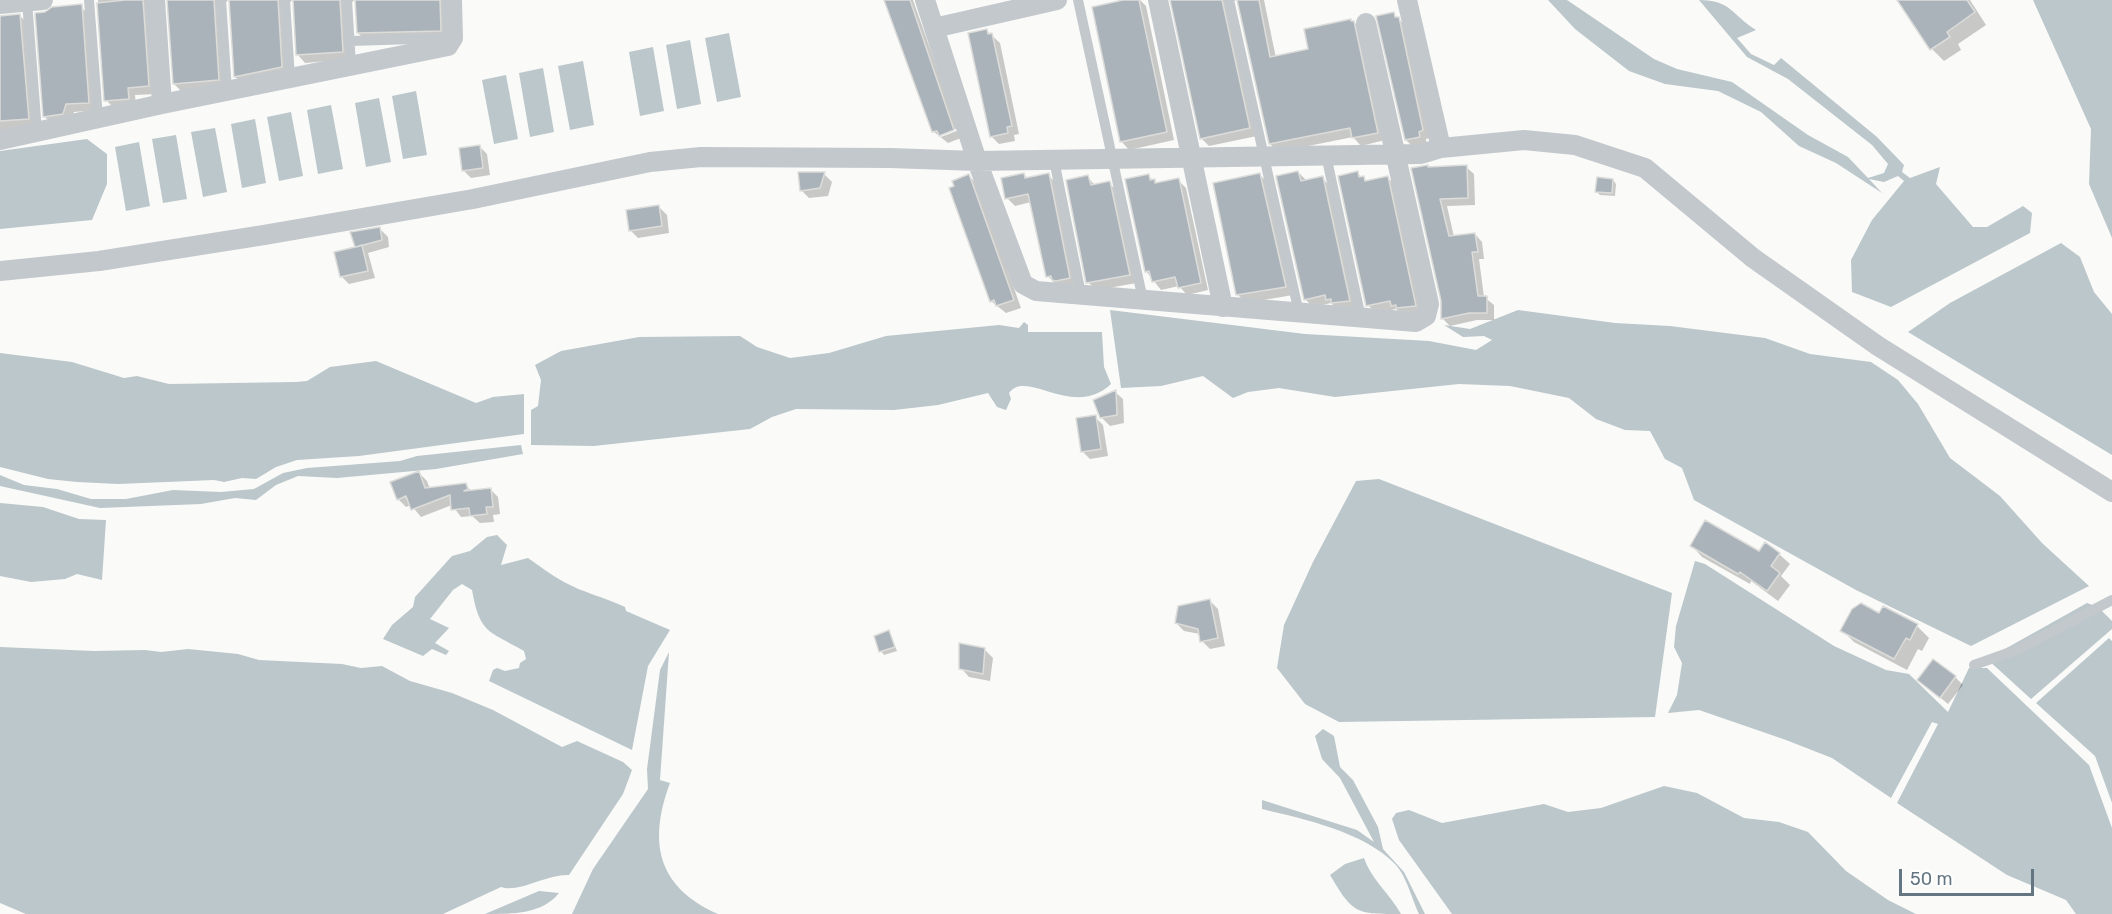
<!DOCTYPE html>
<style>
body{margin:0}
#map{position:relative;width:2112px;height:914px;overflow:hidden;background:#fafaf8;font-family:Rubik,sans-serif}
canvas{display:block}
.scale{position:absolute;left:1899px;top:869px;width:135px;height:27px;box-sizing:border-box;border:3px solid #657683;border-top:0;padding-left:8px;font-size:18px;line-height:21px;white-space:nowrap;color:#657683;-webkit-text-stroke:4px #fff;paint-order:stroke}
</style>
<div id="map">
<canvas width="2112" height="914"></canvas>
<div class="scale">50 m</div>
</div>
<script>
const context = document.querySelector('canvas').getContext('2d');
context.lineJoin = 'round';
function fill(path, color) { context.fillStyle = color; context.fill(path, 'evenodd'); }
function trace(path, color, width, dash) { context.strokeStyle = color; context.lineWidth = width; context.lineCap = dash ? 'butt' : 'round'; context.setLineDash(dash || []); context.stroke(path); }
const water = new Path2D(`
 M1548,0H1567L1654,59L1677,69L1732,82L1808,135L1848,157L1868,178L1884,173L1888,164L1872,145L1788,79L1747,57L1699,0C1731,0 1732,15 1756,30L1737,38L1751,54L1774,65L1781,58L1877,137L1904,165L1902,172L1910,178L1940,167L1936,184L1973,227H1987L2023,206L2032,213L2030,233L1891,307L1852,292L1851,260L1872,220L1904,181L1898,176L1884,182L1869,179L1882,193L1836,163L1799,146L1761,112L1718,91L1665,84L1629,71L1575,29Z
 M2033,0H2112V238L2089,184L2091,129Z
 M729,33L741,97L717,102L705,38Z
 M690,40L701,104L677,109L666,45Z
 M653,47L664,111L640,116L629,52Z
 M583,61L594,125L570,130L558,66Z
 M543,68L554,132L530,137L519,73Z
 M506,75L518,139L494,144L482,80Z
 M416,91L427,155L403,159L392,96Z
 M379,98L391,162L366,167L355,103Z
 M331,105L343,169L318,174L307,110Z
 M291,112L303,176L279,181L267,117Z
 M255,119L266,183L242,188L231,124Z
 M215,128L227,192L203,197L191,132Z
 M176,135L187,199L163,203L152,139Z
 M87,139L107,154V184L92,220L0,229V151Z
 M139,142L150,206L126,211L115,147Z
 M2061,243L2080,257L2094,292L2112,314V455L1908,332L1950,303Z
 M1110,310L1305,334L1429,341L1476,350L1492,340L1484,336L1463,337L1444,325L1470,329L1518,310L1615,323L1670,326L1765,338L1810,354L1871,362L1898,380L1918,404L1950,458L2000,496L2042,543L2089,586L1971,646L1856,590L1694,500L1682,468L1665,459L1650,431L1625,430L1596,419L1569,398L1510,386L1459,384L1335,397L1279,388L1248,392L1233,398L1203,376L1161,386L1121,388Z
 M1024,322L1028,325V332H1102L1104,367L1111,384C1073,420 1027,368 1009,393L1011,399L1006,410L997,407L988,393L938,405L894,410L796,409L772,417L750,429L594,446L531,445V410L538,406L541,380L535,365L561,351L639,337L740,336L757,347L790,358L829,353L886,336L999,325L1019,328Z
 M0,353L72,362L124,378L137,376L169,384L296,382L307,381L330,367L376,361L476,403L493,397L524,394V434L359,456L297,460L276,467L256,479L242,478L224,482L214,480L118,484L77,482L48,479L0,467Z
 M521,445L523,454L436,469L337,478L298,476L276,485L256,500L235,498L201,504L100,508L0,486V475L24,485L57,489L91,499H126L173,490L221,492L254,489L283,473L307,468L400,461L417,456Z
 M1379,479L1672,593L1655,717L1339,722L1305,704L1277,668L1284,625L1313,562L1356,481Z
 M0,503L43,507L79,519L106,520L102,580L77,574L65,579L31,582L0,576Z
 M497,535L507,545L501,565L528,558C540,566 551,575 564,582C584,593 604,597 625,607L626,611L670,630L648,666L632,750L489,681L493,670L497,668L505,671L519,668L520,663L526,659L524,651C488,630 480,634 472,590L462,584L453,590L430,619L449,628L435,643L449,651L446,655L432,649L423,656L383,639L392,625L413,607L415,597L452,556L470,551L487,537Z
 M1695,561L1705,564L1834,646L1886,670L1909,674L1948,712L1969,668H1987L2089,765L2112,828V914H2076L2066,900L2007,875L1897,803L1938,724L1932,722L1891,798L1832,758L1786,740L1699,710L1668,713L1677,695L1682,663L1674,647L1676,626Z
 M2087,603L2098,607L2112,621V629L2031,699L1987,659Z
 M2109,638L2112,641V803L2095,756L2036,703Z
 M0,647L94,651L145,650L161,652L188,649L238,654L259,660L342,664L361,668L382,666L410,681L452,693L493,710L562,747L577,741L623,762L632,770L623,794L569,875C547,874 519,893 501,887L443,914H26L0,903Z
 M669,652L660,780L670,783C648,842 657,887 718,914H572L593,869L648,789L647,769L660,670Z
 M1323,729L1334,736L1340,767L1353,780L1378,827L1383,849L1404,872L1425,914H1419C1412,899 1406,875 1395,864C1364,832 1304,819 1262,809V800L1357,830L1374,842L1340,778L1322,759L1315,736Z
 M1664,786L1697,793L1744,818L1779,822L1808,832L1846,871L1888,900L1916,914H1452L1399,840L1392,819L1396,813L1409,810L1442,823L1544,804L1568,812L1601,808Z
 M1364,858C1371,879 1390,894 1401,914C1356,914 1353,914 1330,875L1345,864Z
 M539,891L559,893C542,914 514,914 485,914Z`);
const shadow = new Path2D(`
 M98,0H155L156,94L135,95L136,106L114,108L106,100Z
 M169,0H228L221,9L226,88L182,92L174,84Z
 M230,0H292L285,9L289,75L243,84L235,77Z
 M294,0H354L347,9L350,59L305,63L298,55Z
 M356,0H449L448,38L366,41L358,33Z
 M885,0H913L958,128L939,135L941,137L959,130L961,138L948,143L934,132Z
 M1131,0H1140L1146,6L1174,140L1129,150L1122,142Z
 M1172,0H1236L1231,3L1257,136L1209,146L1201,138Z
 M1237,0H1264L1276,58L1310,50L1350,20L1354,22L1362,30L1385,140L1361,146L1353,137L1278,152L1270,144Z
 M1899,0H1970L1986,25L1958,44L1961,50L1944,61L1932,49Z
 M81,7L89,15L97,110L74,112L71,121L53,125L45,117L37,14L52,9Z
 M1393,14L1406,26L1430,138L1426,139L1427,145L1414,148L1406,140Z
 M20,16L28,24L36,127L0,130V17Z
 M986,30L1000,43L1019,134L1014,135L1015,141L999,144L991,136Z
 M479,146L487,154L490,175L471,178L463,170Z
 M1427,166L1466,167L1474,174L1475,205L1447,206L1454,237L1475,234L1482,242L1484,259H1479L1484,297L1494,305V320H1477L1450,326L1443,319Z
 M1298,172L1306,180L1322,178L1330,186L1357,308L1335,307L1331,303L1313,307L1305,299Z
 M1357,173L1367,182L1387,177L1395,185L1424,312L1401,313L1396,309L1376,313L1368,305Z
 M824,174L832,182L828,196L809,198L801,190Z
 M1024,174L1028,179L1048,175L1056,183L1077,285L1055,284L1048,276L1031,202L1015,206L1007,198Z
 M1259,174L1267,182L1293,295L1246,303L1238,295Z
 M969,176L977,184L1021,308L1006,313L991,301Z
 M1148,176L1158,184L1178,180L1186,188L1208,290L1187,295L1179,286L1161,290L1146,271Z
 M1087,177L1095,185L1109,183L1117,191L1137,283L1096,290L1088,282Z
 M1613,180L1616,184L1615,196L1600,195L1597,192Z
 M659,207L667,215L669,233L638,238L630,230Z
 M380,229L388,237L389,247L368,253L375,278L349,284L341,276L357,248Z
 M1115,392L1123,399L1124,423L1110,426L1102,418Z
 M1095,417L1103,425L1108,456L1090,459L1082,451Z
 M419,473L427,481L430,489L466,485L472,492L490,489L498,497L500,514L493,515L494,522L480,523L472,516L461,517L452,505L421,517L411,505L406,507L398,499Z
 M1692,546L1779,554L1790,564L1781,576L1790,585L1778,601L1751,581L1750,584L1702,557Z
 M1210,601L1218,609L1225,646L1210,649L1202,641L1200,634L1184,631L1176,623Z
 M1884,608L1917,626L1929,638L1922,651L1918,649L1907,670L1854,642L1842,630L1880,615Z
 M889,632L897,651L884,655L881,651Z
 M985,650L993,658L990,681L969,677L961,668Z
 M1955,677L1963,685L1948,704L1919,680Z`);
const building = new Path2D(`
 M125,0H143L149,86L128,88L129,99L104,101L97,3Z
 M167,0H214L219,80L173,84Z
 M229,0H278L282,67L234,77Z
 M293,0H340L343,52L296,55Z
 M355,0H440L441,31L357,33Z
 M884,0H910L954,130L939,136L937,131L932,132Z
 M1123,0H1139L1167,132L1120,142L1092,7Z
 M1170,0H1222L1250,128L1200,139Z
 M1237,0H1259L1270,57L1308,49L1304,29L1351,19V21H1354L1378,133L1352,138L1350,128L1269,144Z
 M1897,0H1967L1975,12L1947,32L1950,37L1930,50Z
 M82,4L89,103L66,104L63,114L43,117L35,13L45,12L52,7Z
 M1394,12L1395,17H1399L1423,130L1419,132L1420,137L1405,140L1376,16Z
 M20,14L29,119L0,121V16Z
 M987,29L988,34L992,33L1012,126L1007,127L1008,133L990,137L968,33Z
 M480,145L483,168L462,171L459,148Z
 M1428,165V167L1467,165L1468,198L1440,199L1449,236L1475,233L1478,252H1472L1478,296H1487V313H1469L1441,319V301L1411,168Z
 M1298,171L1301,181L1323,176L1350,301L1331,303V299L1326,300L1325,295L1304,300L1276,176Z
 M1358,171L1359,177L1364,176L1365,181L1388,176L1416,306L1396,308V305L1391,306L1390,301L1366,306L1338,176Z
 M798,172H825L820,188L800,191Z
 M1024,173L1025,178L1049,173L1070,278L1056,281L1052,280L1051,276L1046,277L1028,194L1005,199L1001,178Z
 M1260,173L1286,287L1236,295L1213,183Z
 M969,174L1014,300L996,306L994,300L990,302L949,188L954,186L952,181Z
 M1149,174L1150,180L1155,179V183L1179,178L1201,283L1178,288L1175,277L1152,282L1149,271L1145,272L1125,179Z
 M1088,175L1091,185L1110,181L1130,275L1086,283L1066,180Z
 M1597,177L1613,179L1612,193L1595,192Z
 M659,205L662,226L629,231L626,210Z
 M380,227L382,240L356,247L362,245L368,271L340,277L334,252L355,247L350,232Z
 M1116,390L1117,415L1100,418L1093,400Z
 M1096,415L1101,449L1081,452L1076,418Z
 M419,471L425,488L466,483L468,489L464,491L491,488L493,507H486L487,514L470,516L469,508L451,510L450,495L411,510L406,496L397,500L390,482Z
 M1705,520L1759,551L1765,542L1780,553L1771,566L1780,573L1767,591L1740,572L1738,574L1690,546Z
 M1210,599L1218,638L1200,642L1198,629L1175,623L1178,606Z
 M1861,603L1879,613L1883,606L1918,624L1910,640L1906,638L1894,659L1840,631L1852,609Z
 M889,630L895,647L879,652L874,636Z
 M959,643L985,648L983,674L959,669Z
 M1933,659L1956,676L1940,698L1917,680Z`);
const lane = new Path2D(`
 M89,0L98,118
 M221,0L227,91
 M285,0L290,78
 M347,0L351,65
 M1078,0L1143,300
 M1229,0L1299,313
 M27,1L37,132
 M350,41L448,38
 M1326,155L1361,318
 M1054,160L1081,294
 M1974,665L2019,649L2112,600`);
const street = new Path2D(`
 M155,0L162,104
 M925,0L977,161L1023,284L1036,291L1416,322L1426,316L1429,304L1366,23
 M1158,0L1223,307
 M1407,0L1441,148
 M0,4L43,0
 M934,28L1057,0
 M0,140L162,104L448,46L453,38L452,0
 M0,271L99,261L264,235L473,199L650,162L701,157L890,158L977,161L1421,154L1441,148L1524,140L1575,145L1645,168L1753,258L1878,346L2112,492`);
fill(water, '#bbc7cb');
fill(shadow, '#0003');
fill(building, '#aab3b9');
trace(building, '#dcdcda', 1.5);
trace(lane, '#c3c8cc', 10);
trace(street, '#c3c8cc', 20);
</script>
